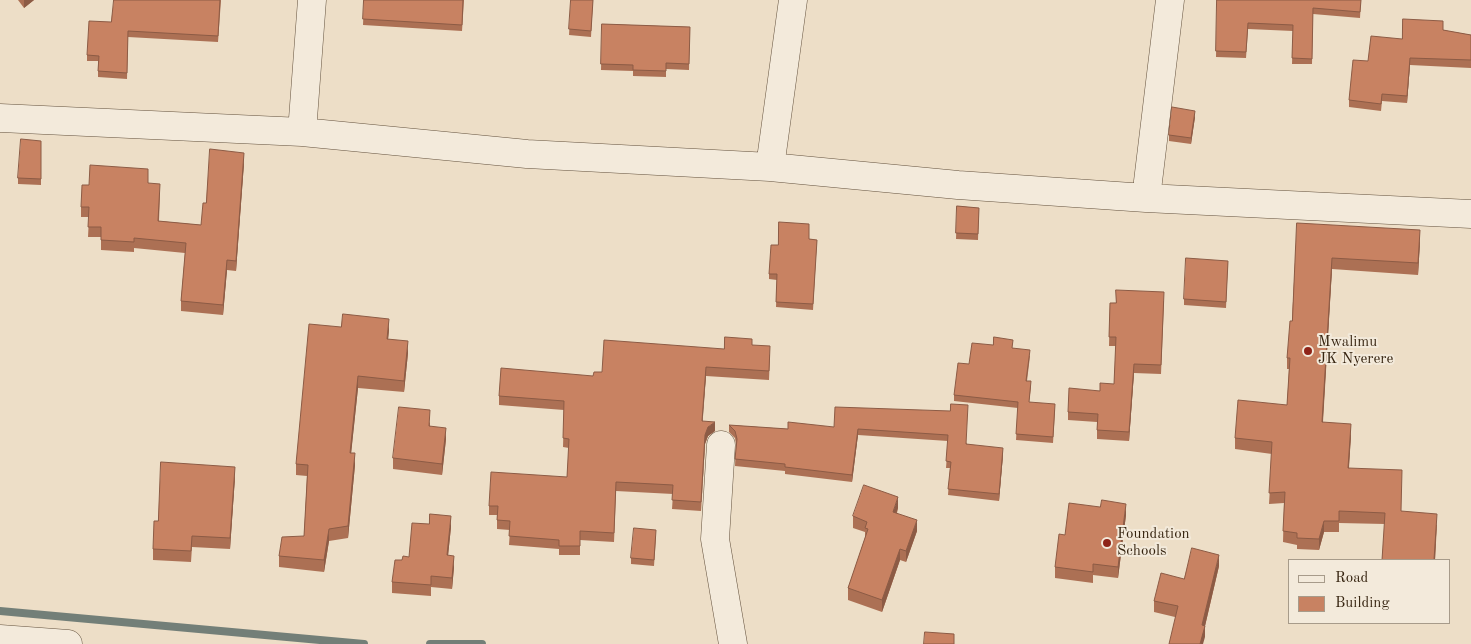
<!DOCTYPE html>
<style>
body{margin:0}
#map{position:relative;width:1471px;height:644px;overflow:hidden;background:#eddec7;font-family:"Old Standard TT",serif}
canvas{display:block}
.legend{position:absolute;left:1288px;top:559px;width:162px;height:65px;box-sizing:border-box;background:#f3eadb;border:1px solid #a79b8a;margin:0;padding:6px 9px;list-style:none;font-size:15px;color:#362410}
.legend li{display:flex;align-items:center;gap:10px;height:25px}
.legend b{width:25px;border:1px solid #a79b8a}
</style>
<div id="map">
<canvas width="1471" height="644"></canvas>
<ul class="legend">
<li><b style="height:6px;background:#f3eadb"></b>Road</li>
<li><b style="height:14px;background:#c88262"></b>Building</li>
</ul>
</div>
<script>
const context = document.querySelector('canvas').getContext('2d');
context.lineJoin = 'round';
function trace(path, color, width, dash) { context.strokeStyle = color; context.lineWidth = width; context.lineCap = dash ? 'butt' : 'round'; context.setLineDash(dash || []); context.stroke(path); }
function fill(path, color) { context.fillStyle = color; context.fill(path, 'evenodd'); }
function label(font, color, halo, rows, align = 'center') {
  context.font = font + ' "Old Standard TT",serif'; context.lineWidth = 4; context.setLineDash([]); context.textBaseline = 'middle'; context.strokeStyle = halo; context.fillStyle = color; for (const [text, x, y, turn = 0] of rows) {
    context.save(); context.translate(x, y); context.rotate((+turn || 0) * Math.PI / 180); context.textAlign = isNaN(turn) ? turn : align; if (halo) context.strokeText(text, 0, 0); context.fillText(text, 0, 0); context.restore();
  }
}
const stream = new Path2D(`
 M0,611L364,644
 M430,644H482`);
const minor = new Path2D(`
 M0,118L302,132L527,154L770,167L958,185L1146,198L1471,214
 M302,132L312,0
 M770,167L793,0
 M1146,198L1170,0
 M721,445L715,539L733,644
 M0,639L68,644`);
const wall = new Path2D(`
 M18,0H34L24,8Z
 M221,0L218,42L128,37L127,79L98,77V61H87V55L111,22Z
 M364,0H464L462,31L363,25Z
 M571,0H593L591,37L569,35Z
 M1217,0H1361L1360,18L1313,14L1312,64H1292L1293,31L1248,29L1246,58L1216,57Z
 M602,24L690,27L689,70L666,69V77L633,76V71L601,70Z
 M1443,30L1471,35V68L1410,65L1407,103L1382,101L1381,111L1349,107V100L1402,39Z
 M1195,117L1191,144L1169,141V135Z
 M41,141V185L18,184V178Z
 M244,163L236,271L227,270L223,315L181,311V301L185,253L134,248V252L101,250V237H88L89,217H81V207L89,185L148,183L160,194L159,221L201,225L206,203Z
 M957,206L979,208L978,240L956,239Z
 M1297,223L1420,242L1418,275L1332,269L1323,422L1351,435L1349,468L1401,511L1437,525L1435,560H1382L1385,524L1339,523V532H1324L1319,550L1297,549V545L1283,542L1284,503L1269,504L1272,454L1235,449V438L1287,405L1289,369H1287V358L1292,321Z
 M809,239L817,240L813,310L776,307L777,280L769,279V274L778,245Z
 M1228,261L1226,308L1184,305V299Z
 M1164,301L1161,374L1134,373L1129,441L1097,439V422L1068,420V412L1100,391L1114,384L1116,346H1109L1110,303Z
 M341,327L389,330L388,339L408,353L404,392L358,388L351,453L355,465L348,538L329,541L324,572L279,567V556L304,536L307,476L296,475V464Z
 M752,345L770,355L769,380L706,376L702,421L715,431L708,436L705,444L701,511L672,509L673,494L616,491L614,542L580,540V555H559V549L509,545L510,530L497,529V515H489V506L567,477L569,448L563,447L564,410L499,405V396L593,376L602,372L724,349Z
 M1013,348L1030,356L1027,381L1031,387L1029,402L1055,410L1053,443L1016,440L1018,408L954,401V395L969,364Z
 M950,411L967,444L1003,455L999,501L948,495L950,468H946L948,441L858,435L852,482L785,474V471L735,466L736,444L735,438L729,432V425L788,429L834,427Z
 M430,422V426L446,439L442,475L393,469V458Z
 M235,477L230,549L192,547L191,562L153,560V549L158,521Z
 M898,508L897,513L917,531L906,562L900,560L882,612L848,600V588L865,538V532L853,528V516Z
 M1126,515L1118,578L1093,575V583L1055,578V567L1065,535Z
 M451,527L448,555L454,567L452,589L431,587V596L392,593V582L402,560L409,557Z
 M656,536L654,566L631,564V558Z
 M1219,566L1205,626V637L1175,617L1154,612V601L1184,579Z`);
const shadedWall = new Path2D(`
 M24,0H34L24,8Z
 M1410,58V65L1407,103V96Z
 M1195,111V117L1191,144V138Z
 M244,153V163L236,271V261Z
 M1420,230V242L1418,275V263Z
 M1332,258V269L1322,434V422Z
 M227,260V270L223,315V305Z
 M389,319V330L387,350V339Z
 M408,341V353L404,392V381Z
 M1134,364V373L1129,441V432Z
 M706,367V376L702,430V421Z
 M358,376V388L350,464V453Z
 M715,422V431L708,436L705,444L701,511L705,435L708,427Z
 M1351,424V435L1348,479V468Z
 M446,428V439L442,475V464Z
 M858,429V435L852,482V475Z
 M1003,448V455L999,501V494Z
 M355,453V465L348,538V526Z
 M235,467V477L230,549V538Z
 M898,497V508L893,523V512Z
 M1126,504V515L1118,578V567Z
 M1437,514L1435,560H1434Z
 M451,516V527L447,566V555Z
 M917,520V531L906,562V551Z
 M1324,521V532L1319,550V539Z
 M329,529V541L324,572V560Z
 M900,549V560L882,612V600Z
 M1219,555V566L1205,626V637L1203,644H1200L1202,625Z
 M454,556V567L452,589V578Z`);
const building = new Path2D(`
 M114,0H220L218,36L128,31L127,73L98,71L99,56L87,55L89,21L111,22Z
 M364,0H463L462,25L363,19Z
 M571,0H593L591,31L569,29Z
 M1217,0H1361L1360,12L1313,8L1312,59L1292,58L1293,25L1248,23L1246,52L1216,51Z
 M1403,19L1443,21V30L1471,35V60L1410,58L1407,96L1382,94L1381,104L1349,100L1353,60L1368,61L1371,36L1402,39Z
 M602,24L690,27L689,64L666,63V71L633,70V65L601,64Z
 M1172,107L1195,111L1191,138L1169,135Z
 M21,139L41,141V179L18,178Z
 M210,149L244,153L236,261L227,260L223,305L181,301L186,243L134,238V242L101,240V227H88L89,207H81L82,185H89L90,165L148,169V183L160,184L158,221L201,225L203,203H206Z
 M957,206L979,208L978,234L956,233Z
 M779,222L809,224V239L817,240L813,304L776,302L777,274H769L771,245H778Z
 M1297,223L1420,230L1418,263L1332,258L1322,422L1351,424L1348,468L1402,470L1401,511L1437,514L1434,560H1382L1385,513L1339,511V521H1324L1319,539L1297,538V533L1283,531L1285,492L1269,493L1272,442L1235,438L1238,400L1287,405L1290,358H1287L1290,321H1292Z
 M1186,258L1228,261L1226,302L1184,299Z
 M1116,290L1164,292L1161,365L1134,364L1129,432L1097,430L1098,414L1068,412L1069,388L1100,391V383L1114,384L1116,337H1109L1110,303H1116Z
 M343,314L389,319L387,339L408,341L404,381L358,376L350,453H355L348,526L329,529L324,560L279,556L282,537L304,536L308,465L296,464L309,324L341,327Z
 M725,337L752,339V345L770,346L769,371L706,367L702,421L715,422L708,427L705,435L701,502L672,500L673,485L616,482L614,533L580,531V546H559V540L509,536L510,521L497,520L498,506H489L491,472L567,477L569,439L563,438L564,401L499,396L501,368L593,376L594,372H602L604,340L724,349Z
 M994,337L1013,340L1012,348L1030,350L1026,381H1031L1029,402L1055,404L1053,437L1016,434L1018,402L954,395L958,363L969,364L972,343L993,345Z
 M951,404L968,405L966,444L1003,448L999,494L948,489L951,462L946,461L948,435L858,429L852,475L785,467V464L735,459L737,439L735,431L729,425L788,429V422L834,427L835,407L950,411Z
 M399,407L430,410L429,426L446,428L442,464L393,458Z
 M161,462L235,467L230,538L192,536L191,551L153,549L154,521H158Z
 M864,485L898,497L893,512L917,520L906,551L900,549L882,600L848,588L868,529L865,528L867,522L853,516Z
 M1102,500L1126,504L1118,567L1093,564V572L1055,567L1059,534L1065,535L1069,503L1100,507Z
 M430,514L451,516L447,555L454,556L452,578L431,576V585L392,582L395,560H402L403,556L409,557L412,523L429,524Z
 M634,528L656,530L654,560L631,558Z
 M1192,548L1219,555L1202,625L1205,626L1200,644H1169L1178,606L1154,601L1161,573L1184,579Z
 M925,632L954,634V644H924Z`);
const markers = [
 [1308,351,5,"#8f2418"],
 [1107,543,5,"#8f2418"]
];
const poiNames = [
 ["Mwalimu",1318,342],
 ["JK Nyerere",1318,359],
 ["Foundation",1117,534],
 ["Schools",1117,551]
];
trace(stream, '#737f78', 8);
trace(minor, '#64523e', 29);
trace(minor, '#f3eadb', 28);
fill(wall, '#ac7054');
fill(shadedWall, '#8c5b45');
fill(building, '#c88262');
trace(building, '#8c5b45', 1);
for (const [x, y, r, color] of markers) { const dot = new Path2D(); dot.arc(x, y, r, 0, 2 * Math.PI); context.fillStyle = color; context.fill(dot); trace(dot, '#f3eadb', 2); }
label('15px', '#362410', '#f3eadb', poiNames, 'left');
</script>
